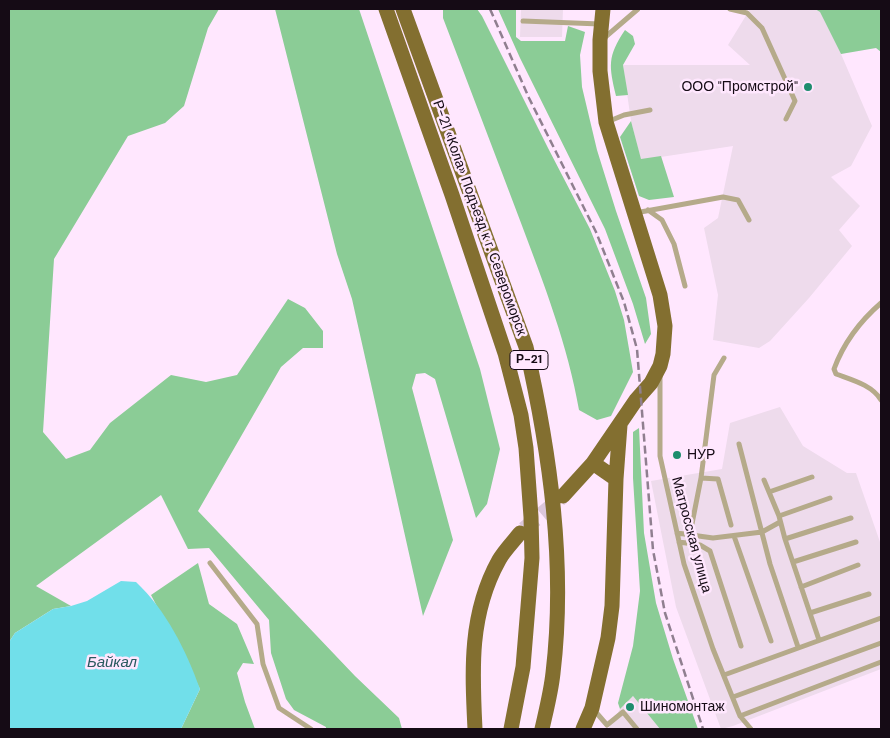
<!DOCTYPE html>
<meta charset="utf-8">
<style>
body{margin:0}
#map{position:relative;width:890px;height:738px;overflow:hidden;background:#ffe7fe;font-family:"DM Sans",sans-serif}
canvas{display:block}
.frame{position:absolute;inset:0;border:10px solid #150b15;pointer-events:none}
</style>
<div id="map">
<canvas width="890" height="738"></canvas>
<div class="frame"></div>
</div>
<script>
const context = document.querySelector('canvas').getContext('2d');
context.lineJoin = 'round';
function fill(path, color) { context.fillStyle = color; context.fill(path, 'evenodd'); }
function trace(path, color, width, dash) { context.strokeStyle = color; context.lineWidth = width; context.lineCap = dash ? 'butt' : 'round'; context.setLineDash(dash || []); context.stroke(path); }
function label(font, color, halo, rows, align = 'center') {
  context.font = font + ' "DM Sans",sans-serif'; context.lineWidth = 5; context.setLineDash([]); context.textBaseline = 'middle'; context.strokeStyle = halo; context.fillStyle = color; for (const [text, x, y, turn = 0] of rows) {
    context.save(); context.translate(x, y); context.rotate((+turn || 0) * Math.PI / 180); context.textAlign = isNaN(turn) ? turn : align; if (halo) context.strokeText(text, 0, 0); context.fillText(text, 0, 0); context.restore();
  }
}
const industrial = new Path2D(`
 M521,9H563L562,37H520Z
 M750,9H815L820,12L841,54L872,126L851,166L831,177L860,206L839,230L852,246L809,298L770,341L759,348L713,340L718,295L704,228L718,218L733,146L641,160L631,121L623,65H750L728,45Z
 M780,407L803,446L847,473H856L881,545V669L733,726L721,729L676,607L651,481L722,469L730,423Z
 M633,696L660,729H608L620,709Z`);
const forest = new Path2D(`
 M9,9H219L208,28L184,106L165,123L128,136L54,259L43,432L66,459L90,450L110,423L171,375L206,382L237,375L288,299L305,308L323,331V348H303L281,367L198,511L355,676L399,718L402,729H326V727L294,710L286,699L271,653L269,620L209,548L188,549L161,495L36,586L71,606L53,609L15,633L9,642Z
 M275,9H359L480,369L500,449L487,504L476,518L435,379L425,373L416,374L412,388L453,540L423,616L352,299L337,254Z
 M443,9H477L482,16L548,148L590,229L615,291L624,320L633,372L611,416L597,420L579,410C568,346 544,284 521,223C495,154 469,86 443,18Z
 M498,9H516V37L521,41H565L568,26L585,32L580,55L582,87L597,150L616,211L646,298L651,334L645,344L633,304L605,229L520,58Z
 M815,9H881V52L876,48L841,54L820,12Z
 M625,30L633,36L635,44L623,65L628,95L616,96C609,66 607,57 625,30Z
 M631,121L641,159L661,156L674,197L649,200L639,196L620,137Z
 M639,428L644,533L656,603L673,659L698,729H660L633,696L620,709L618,703L633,646L640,591L633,478V432Z
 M198,563L209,604L237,624L254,664L243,663L237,673L245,702L255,729H181L200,689L151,595Z`);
const water = new Path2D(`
 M121,581L136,582C166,610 186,650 200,689L181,729H9V642L15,633L53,609L71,606L87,601Z`);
const primaryTunnel = new Path2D(`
 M524,529L562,497`);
const service = new Path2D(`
 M730,9L747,13L762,28L795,101L786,119
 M523,21L600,24
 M603,39L638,9
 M607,122L624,115L650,110
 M648,210L662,220L674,244L685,286
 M635,213L723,197L738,200L749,220
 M881,303C859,322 844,342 834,369L836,374C852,380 872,385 881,400
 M660,376V456L684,564L713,649L740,716L751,729
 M739,444L770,564L798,647
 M701,478L714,375L724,358
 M764,480L779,516L785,539L819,640
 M769,492L812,477
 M779,516L830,498
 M677,533L713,538L762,532L780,522
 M690,534L701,478L718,479L731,525
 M734,536L771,641
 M785,539L851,518
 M679,542L700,545L710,551L741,646
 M793,562L856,542
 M210,563L257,624L263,664L279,708L311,729
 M801,587L858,565
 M810,613L869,594
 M724,675L881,618
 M733,697L881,643
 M594,710L607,725L623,712L637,729
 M740,716L881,662`);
const primary = new Path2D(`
 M386,9L452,195L505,353L521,415L526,448L531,517L532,558L523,667L511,729
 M403,9L526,347C550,453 566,564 553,673C551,692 546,711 542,729
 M593,463L616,479
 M563,496L593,463L636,400L651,383L660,366L663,354L665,326L660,295L606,122L600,71V40L603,9
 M475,729C472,670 469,614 499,560C504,551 513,542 520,533
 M583,729L592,708L608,638L612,606L616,479L620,425`);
const rail = new Path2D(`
 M490,9L529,98L596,232L624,302L637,349L653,550L665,613L703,729`);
const markers = [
 [808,87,5,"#1d8d6d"],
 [677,455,5,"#1d8d6d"],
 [630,707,5,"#1d8d6d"]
];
const shields = [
 [529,360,38]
];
const shieldNames = [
 ["Р-21",529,360]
];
const poiNames = [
 ["ООО \"Промстрой\"",798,87,"right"],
 ["НУР",687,455],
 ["Шиномонтаж",640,707]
];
const streetNames = [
 ["Р-21 «Кола» Подъезд к г. Североморск",479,218,70],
 ["Матросская улица",691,535,75]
];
const waterNames = [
 ["Байкал",112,663]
];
fill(industrial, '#eedbec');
fill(forest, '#8bcc96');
fill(water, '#71dfea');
trace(primaryTunnel, '#dcc6db', 15, [15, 8]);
trace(service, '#b5aa8a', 5);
trace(primary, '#836f30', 15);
trace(rail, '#907f90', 2.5, [8, 4]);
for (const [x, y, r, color] of markers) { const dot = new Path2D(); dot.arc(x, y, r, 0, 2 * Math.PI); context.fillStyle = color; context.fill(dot); trace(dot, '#ffe7fe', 2); }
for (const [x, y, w] of shields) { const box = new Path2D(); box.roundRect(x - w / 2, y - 9.5, w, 19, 4); context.fillStyle = '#ffe7fe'; context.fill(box); trace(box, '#150b15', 1); }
label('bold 12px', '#150b15', null, shieldNames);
label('14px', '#150b15', '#ffe7fe', poiNames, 'left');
label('14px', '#150b15', '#ffe7fe', streetNames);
label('italic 15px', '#29595e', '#ffe7fe', waterNames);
</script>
